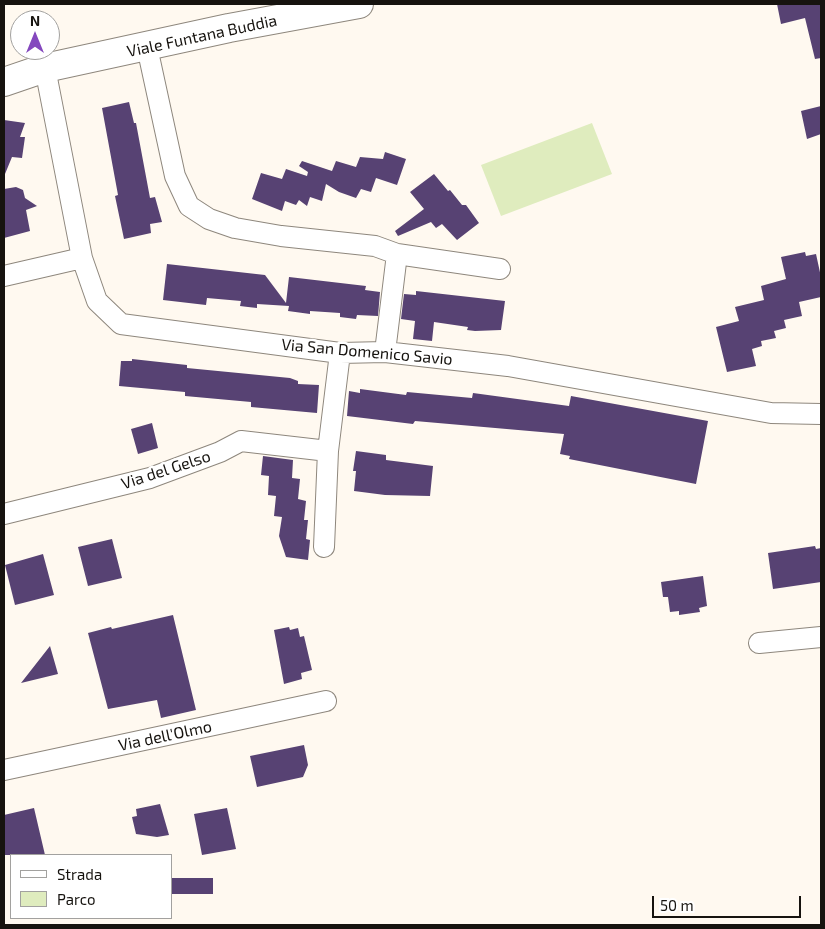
<!DOCTYPE html>
<style>
body{margin:0}
#map{position:relative;width:825px;height:929px;overflow:hidden;background:#fff9f0;font-family:"Exo 2",sans-serif}
canvas{display:block}
.frame{position:absolute;inset:0;border:5px solid #16130f;pointer-events:none}
.legend{position:absolute;left:10px;top:854px;width:162px;height:65px;box-sizing:border-box;background:#fff;border:1px solid #a2a19f;margin:0;padding:6px 9px;list-style:none;font-size:15px;color:#16130f}
.legend li{display:flex;align-items:center;gap:10px;height:25px}
.legend b{width:25px;border:1px solid #a2a19f}
.north{position:absolute;left:10px;top:10px;width:50px;height:50px;box-sizing:border-box;background:#fff;border:1px solid #a2a19f;border-radius:50%;rotate:0deg;font-size:14px;font-weight:700;line-height:20px;text-align:center;color:#16130f}
.north::after{content:'';display:block;margin:auto;width:18px;height:22px;background:#8448be;clip-path:polygon(50% 0,100% 100%,50% 72%,0 100%)}
.scale{position:absolute;left:652px;top:896px;width:149px;height:22px;box-sizing:border-box;border:2px solid #16130f;border-top:0;padding-left:6px;font-size:15px;line-height:18px;white-space:nowrap;color:#16130f;-webkit-text-stroke:4px #fff;paint-order:stroke}
</style>
<div id="map">
<canvas width="825" height="929"></canvas>
<div class="frame"></div>
<ul class="legend">
<li><b style="height:6px;background:#fff"></b>Strada</li>
<li><b style="height:14px;background:#dfecbe"></b>Parco</li>
</ul>
<div class="north">N</div>
<div class="scale">50 m</div>
</div>
<script>
const context = document.querySelector('canvas').getContext('2d');
context.lineJoin = 'round';
function fill(path, color) { context.fillStyle = color; context.fill(path, 'evenodd'); }
function trace(path, color, width, dash) { context.strokeStyle = color; context.lineWidth = width; context.lineCap = dash ? 'butt' : 'round'; context.setLineDash(dash || []); context.stroke(path); }
function label(font, color, halo, rows, align = 'center') {
  context.font = font + ' "Exo 2",sans-serif'; context.lineWidth = 5; context.setLineDash([]); context.textBaseline = 'middle'; context.strokeStyle = halo; context.fillStyle = color; for (const [text, x, y, turn = 0] of rows) {
    context.save(); context.translate(x, y); context.rotate((+turn || 0) * Math.PI / 180); context.textAlign = isNaN(turn) ? turn : align; if (halo) context.strokeText(text, 0, 0); context.fillText(text, 0, 0); context.restore();
  }
}
const green = new Path2D(`
 M592,123L612,174L501,216L481,165Z`);
const building = new Path2D(`
 M777,4H821V58L815,59L805,18L781,24Z
 M129,102L134,123H136L150,198L155,197L162,222L150,224L151,233L124,239L115,196L118,195L102,108Z
 M821,106V134L807,139L801,111Z
 M4,120L25,123L20,137H25L22,158L12,157L5,174Z
 M385,152L406,159L397,185L376,178L371,192L361,189L356,198L339,192L326,184L322,201L310,197L307,206L299,200L296,205L285,201L282,211L252,199L261,173L282,179L286,169L307,176L308,172L299,166L302,161L332,171L336,161L356,167L360,157L383,159Z
 M434,174L448,191L450,190L462,205H466L479,223L457,240L442,224L436,228L431,222L398,236L395,231L424,209L410,192Z
 M16,187L23,190L25,198L37,206L26,210L30,231L4,238V189Z
 M805,252L806,256L816,254L821,277V297L799,302L802,316L784,320L786,328L774,331L776,338L761,341L762,346L752,349L756,366L727,372L716,327L739,321L735,307L764,300L761,286L786,279L781,257Z
 M167,264L265,275L286,303L289,277L366,286L365,290L380,292L378,316L357,315L356,319L340,317V313L310,311V314L288,311L289,306L257,304V308L248,307L240,306L241,301L207,298L206,305L163,300Z
 M416,291L505,301L501,330L475,331L467,330L468,327L434,322L432,341L413,339L415,321L401,319L404,294L416,295Z
 M132,359L187,365V368L290,378L298,381V384L319,385L317,413L251,407V402L185,396V392L119,386L121,361H132Z
 M360,389L406,395L407,392L472,398L473,393L569,406L571,396L708,421L696,484L569,459L570,456L560,454L564,434L415,421L413,424L347,416L349,391L360,393Z
 M152,423L158,448L138,454L131,429Z
 M356,451L386,455V460L433,466L430,496L385,495L354,491L356,471H353Z
 M263,456L293,460L292,478L300,479L298,499L306,501L304,520H308L306,539L310,540L308,560L286,557L279,536L282,517L274,516L276,496L268,495L269,476L261,475Z
 M112,539L122,578L88,586L78,547Z
 M815,546L816,549L821,548V582L773,589L768,553Z
 M43,554L54,595L15,605L5,565Z
 M703,576L707,606L699,608L700,612L679,615V611L670,612L668,597H663L661,582Z
 M173,615L196,710L161,718L157,700L108,709L88,633L111,627L112,629Z
 M289,627L290,630L298,628L300,637L304,636L312,670L301,673L302,679L284,684L274,630Z
 M50,646L58,674L21,683Z
 M304,745L308,765L303,777L257,787L250,756Z
 M160,804L169,835L157,837L136,834L132,817L137,816L136,809Z
 M34,808L45,855H4V815Z
 M227,808L236,849L202,855L194,814Z
 M171,878H213V894H171Z`);
const minor = new Path2D(`
 M147,47L175,176L189,206L209,219L235,228L281,236L375,246L397,254L500,269
 M45,68L82,258L97,301L121,324L340,353L385,352L508,366L771,413L821,414
 M4,276L82,258
 M385,352L397,254
 M4,514L150,478L220,452L241,441L328,451
 M324,547L328,451L340,353
 M759,643L821,637
 M4,770L326,701`);
const secondary = new Path2D(`
 M4,82L45,68L229,28L359,4`);
const streetNames = [
 ["Viale Funtana Buddia",202,36,-12],
 ["Via San Domenico Savio",367,352,5],
 ["Via del Gelso",166,470,-18],
 ["Via dell'Olmo",165,736,-12]
];
fill(green, '#dfecbe');
fill(building, '#574273');
trace(minor, '#8e877d', 22);
trace(secondary, '#8e877d', 30);
trace(minor, '#fff', 20);
trace(secondary, '#fff', 28);
label('16px', '#16130f', '#fff', streetNames);
</script>
